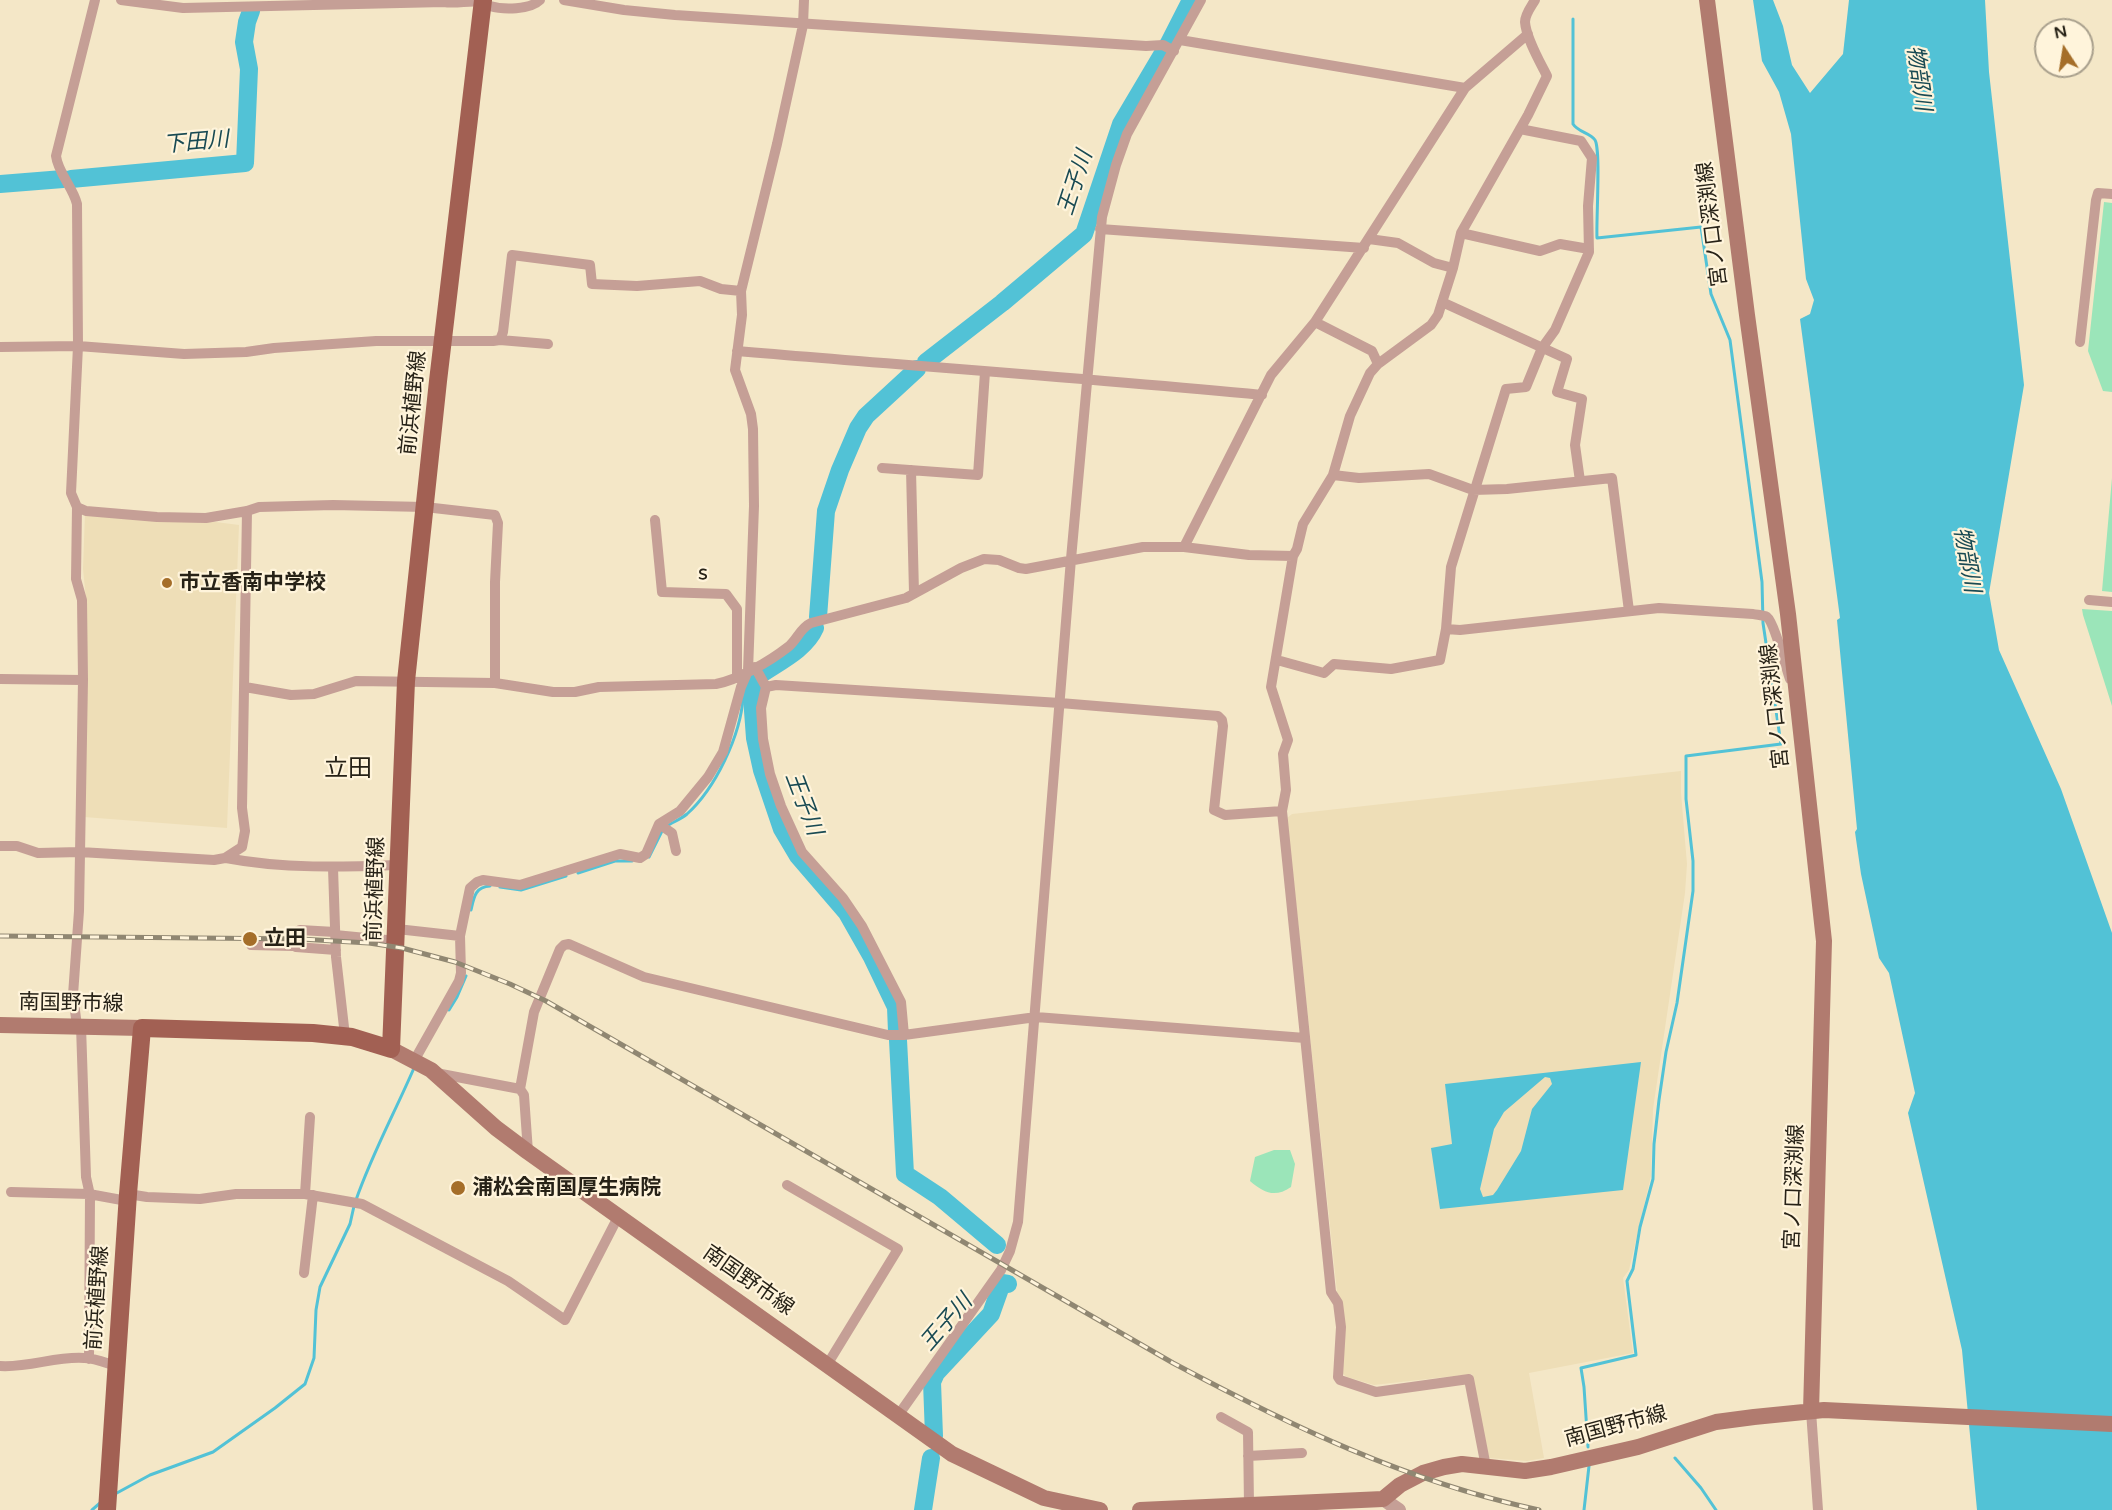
<!DOCTYPE html>
<meta charset="utf-8">
<style>
body{margin:0}
#map{position:relative;width:2112px;height:1510px;overflow:hidden;background:#f4e7c7;font-family:"Varela Round",sans-serif}
canvas{display:block}
.north{position:absolute;left:2034px;top:18px;width:60px;height:60px;box-sizing:border-box;background:#fff4db;border:2px solid #a9a08d;border-radius:50%;rotate:348deg;font-size:16px;font-weight:700;line-height:24px;text-align:center;color:#272217}
.north::after{content:'';display:block;margin:auto;width:21px;height:27px;background:#a56e29;clip-path:polygon(50% 0,100% 100%,50% 72%,0 100%)}
</style>
<div id="map">
<canvas width="2112" height="1510"></canvas>
<div class="north">N</div>
</div>
<script>
const context = document.querySelector('canvas').getContext('2d');
context.lineJoin = 'round';
function fill(path, color) { context.fillStyle = color; context.fill(path, 'evenodd'); }
function trace(path, color, width, dash) { context.strokeStyle = color; context.lineWidth = width; context.lineCap = dash ? 'butt' : 'round'; context.setLineDash(dash || []); context.stroke(path); }
function label(font, color, halo, rows, align = 'center') {
  context.font = font + ' "Varela Round","Noto Sans JP",sans-serif'; context.lineWidth = 4.5; context.setLineDash([]); context.textBaseline = 'middle'; context.strokeStyle = halo; context.fillStyle = color; for (const [text, x, y, turn = 0] of rows) {
    context.save(); context.translate(x, y); context.rotate((+turn || 0) * Math.PI / 180); context.textAlign = isNaN(turn) ? turn : align; if (halo) context.strokeText(text, 0, 0); context.fillText(text, 0, 0); context.restore();
  }
}
const built = new Path2D(`
 M85,513L208,521L239,525L227,828L84,817L86,599L83,569Z
 M1681,771V793L1687,864L1685,893L1653,1109L1651,1176L1629,1270L1623,1278L1633,1353L1529,1373L1544,1458L1527,1461L1489,1458L1472,1374L1374,1385L1347,1377L1343,1374L1337,1292L1287,818L1292,814Z`);
const green = new Path2D(`
 M2104,202L2112,203V392L2103,391L2088,351Z
 M2112,478V592L2102,591Z
 M2082,609L2112,611V706L2083,615Z
 M1274,1150H1290L1295,1164L1291,1187C1275,1198 1264,1193 1250,1181L1255,1157Z`);
const water = new Path2D(`
 M1753,0H1773L1783,26L1792,65L1810,93L1843,54L1849,0H1985L1989,72L2024,385L1989,593L1999,650L2061,789L2112,933V1510H1977L1962,1350L1908,1113L1915,1093L1889,973L1879,958L1861,874L1855,832L1857,829L1837,620L1840,618L1800,319L1810,314L1814,300L1806,279L1791,134L1779,92L1762,61Z
 M1641,1062L1623,1190L1440,1209L1431,1148L1452,1144L1445,1084ZM1545,1077L1550,1078L1552,1084L1532,1109L1521,1151L1497,1190L1493,1195L1483,1197L1480,1189L1494,1129L1504,1112Z`);
const stream = new Path2D(`
 M1573,19V124C1578,132 1590,133 1595,140C1601,149 1596,221 1597,238L1701,227L1711,294L1730,340L1762,582L1763,623L1781,744L1686,756V799L1693,861V891L1677,1003L1666,1052L1659,1100L1654,1144L1653,1179L1640,1227L1633,1269L1627,1281L1636,1355L1581,1368L1584,1387L1588,1447
 M746,685L757,677
 M667,826C673,822 681,819 687,814C715,789 741,735 743,697
 M649,857L662,831
 M578,873L615,861H632
 M500,887L521,890L566,876
 M471,910C474,897 475,887 490,886
 M449,1010L457,997L466,976
 M356,1200C372,1154 395,1112 414,1068
 M1675,1458L1701,1488L1716,1510
 M115,1494L150,1475L213,1452L275,1408L305,1384L314,1358L316,1310L320,1287L350,1224L354,1206
 M92,1510L100,1503
 M1584,1510L1589,1466`);
const river = new Path2D(`
 M71,179L245,163L249,69L244,42L247,22L251,11
 M0,184L63,179
 M926,362L1002,303L1084,234L1121,124L1169,43L1191,0
 M818,617L826,511L840,470L858,428L866,416L917,369
 M815,628C805,651 776,663 757,677L752,697L755,738L762,770L782,829L798,856L847,913L872,957L896,1007L897,1032
 M898,1040L905,1174L940,1197L997,1245
 M934,1436L932,1382L936,1373L991,1314L1002,1283L1008,1284
 M923,1510L931,1458`);
const minor = new Path2D(`
 M121,0L183,8L444,2C456,4 471,0 482,2C485,3 487,5 490,6C503,10 530,10 540,0
 M564,0L624,10L675,15L1146,46L1163,45L1174,51
 M1180,40L1465,88
 M1100,229L1364,248
 M1461,233L1540,251L1560,244L1589,249
 M1369,239L1398,243L1434,263L1453,268
 M1442,302L1567,359L1557,392L1582,399L1575,445L1580,481
 M1315,322L1372,351L1378,364
 M500,340L548,344
 M2080,342L2096,200L2098,193L2112,194
 M0,347L78,346L184,354L246,352L274,348L376,341H493L500,340L503,332L512,255L590,265L592,284L637,286L700,281L721,289L741,291
 M737,351C912,366 1087,378 1262,395
 M882,468L978,475L985,372
 M911,470L914,593
 M1333,475L1359,478L1429,474L1473,490L1507,489L1612,478L1629,611
 M77,507L86,511L157,517L206,518L247,511L259,507L333,505L425,507L495,515L498,523L495,582V683
 M655,520L662,592L726,594L737,609V678
 M1184,547L1271,375L1315,322L1465,88L1528,34
 M2089,600L2112,602
 M1446,629L1460,630L1659,608L1753,614C1757,615 1763,615 1767,617C1774,622 1786,668 1790,679
 M1277,660L1324,673L1334,664L1391,669L1440,660L1446,629L1451,567L1506,389L1526,387L1542,348L1555,330L1589,252L1588,206L1592,158L1581,141L1520,129
 M755,667L766,687
 M0,679L83,680
 M245,687L291,695L314,694L356,681L495,683L553,692H575L599,687L716,684C738,680 770,661 788,647C797,640 800,628 811,623L906,598L961,568L984,559L999,560L1019,568L1026,569L1143,547H1184L1249,555L1293,556
 M659,824L672,833L676,851
 M0,846H17L38,853L80,852L214,860L225,858L242,847L245,831L242,808L247,511
 M226,858C283,869 342,867 400,865
 M333,868L336,957L345,1036
 M397,929L460,936L470,888L477,882L483,880L520,885L620,854L640,858L646,854L659,824L680,811L708,777L723,752L741,687L748,671L754,506L753,429L751,414L735,370L742,315L741,291L777,144L803,25L804,0
 M335,932L300,930L292,934L291,943L296,947L336,950
 M335,935L397,941
 M251,945L293,946
 M77,1026L73,995L79,911L83,680L82,600L76,579L77,507L71,493L78,346L77,204C73,187 58,173 56,156L95,0
 M81,1026L86,1177L90,1195L89,1359
 M904,1035L901,1002L862,926L843,898L802,852L781,806L770,774L763,739L761,708L766,687L776,685L1060,703L1218,716L1222,720L1223,726L1214,810L1225,815L1282,811
 M414,1061L459,981L461,973L460,936
 M436,1073L520,1089L524,1095L528,1152
 M520,1089L534,1012L560,949L564,945L569,944L644,977L888,1035H904L1036,1017L1305,1038
 M787,1185L898,1249L827,1365
 M11,1192L89,1194L127,1201
 M128,1194L147,1197L200,1199L236,1194H305L362,1204L508,1281L565,1320L618,1217
 M305,1194L310,1117
 M304,1273L313,1195
 M0,1366C29,1368 56,1356 84,1358C95,1358 106,1363 116,1366
 M1811,1411L1818,1510
 M897,1417L1001,1270L1010,1251L1018,1222L1071,559L1102,217L1116,165L1127,134L1201,0
 M1221,1417L1248,1432L1249,1505
 M1248,1456L1302,1453
 M1486,1467L1469,1379L1376,1392L1340,1380L1338,1377L1341,1327L1338,1303L1331,1292L1282,811L1286,790L1283,754L1288,740L1271,687L1293,556L1297,549L1303,524L1333,475L1350,416L1370,373L1378,364L1431,325L1438,315L1453,268L1461,233L1528,115L1547,76C1540,62 1526,38 1525,22C1525,14 1531,7 1535,0`);
const tertiary = new Path2D(`
 M1383,1499L1399,1510`);
const secondary = new Path2D(`
 M1707,0L1747,315L1788,614L1824,941L1811,1411
 M0,1025L142,1028
 M391,1049L431,1070L496,1128L528,1152L952,1454L1044,1498L1100,1510
 M1140,1510L1383,1499L1400,1485L1423,1473L1444,1467L1462,1464L1525,1471L1551,1467L1638,1447L1716,1422L1754,1417L1824,1410L2112,1424`);
const primary = new Path2D(`
 M107,1510L128,1194L142,1028L313,1033L352,1037L391,1049L406,681L438,381L483,0`);
const rail = new Path2D(`
 M0,936L300,939L369,943L402,948L455,962L510,984L546,1001L1173,1363C1293,1427 1405,1481 1539,1510`);
const markers = [
 [167,583,6,"#a56e29"],
 [250,939,8,"#a56e29"],
 [458,1188,8,"#a56e29"]
];
const streetNames = [
 ["宮ノ口深渕線",1713,224,-97],
 ["前浜植野線",414,403,-84],
 ["s",703,574,2],
 ["宮ノ口深渕線",1776,706,-96],
 ["前浜植野線",376,889,-88],
 ["南国野市線",71,1004,1],
 ["宮ノ口深渕線",1795,1187,-88],
 ["南国野市線",748,1281,35],
 ["前浜植野線",98,1298,-86],
 ["南国野市線",1616,1427,-15]
];
const poiNames = [
 ["市立香南中学校",179,583],
 ["立田",264,939],
 ["浦松会南国厚生病院",472,1188]
];
const waterNames = [
 ["物部川",1918,78,82],
 ["下田川",196,143,-5],
 ["王子川",1076,183,-72],
 ["物部川",1966,560,80],
 ["王子川",803,804,69],
 ["王子川",947,1323,-49]
];
const quarterNames = [
 ["立田",348,770]
];
fill(built, '#eedeb7');
fill(green, '#9be5b9');
fill(water, '#52c2d6');
trace(stream, '#52c2d6', 3);
trace(river, '#52c2d6', 18);
trace(minor, '#c59f96', 10);
trace(tertiary, '#c59f96', 14);
trace(secondary, '#b17b6f', 16);
trace(primary, '#a26053', 18);
trace(rail, '#908772', 5);
trace(rail, '#fff4db', 3, [9]);
for (const [x, y, r, color] of markers) { const dot = new Path2D(); dot.arc(x, y, r, 0, 2 * Math.PI); context.fillStyle = color; context.fill(dot); trace(dot, '#fff4db', 2); }
label('21px', '#272217', '#fff4db', streetNames);
label('bold 21px', '#272217', '#fff4db', poiNames, 'left');
label('italic 22px', '#194a53', '#fff4db', waterNames);
label('24px', '#272217', '#fff4db', quarterNames);
</script>
